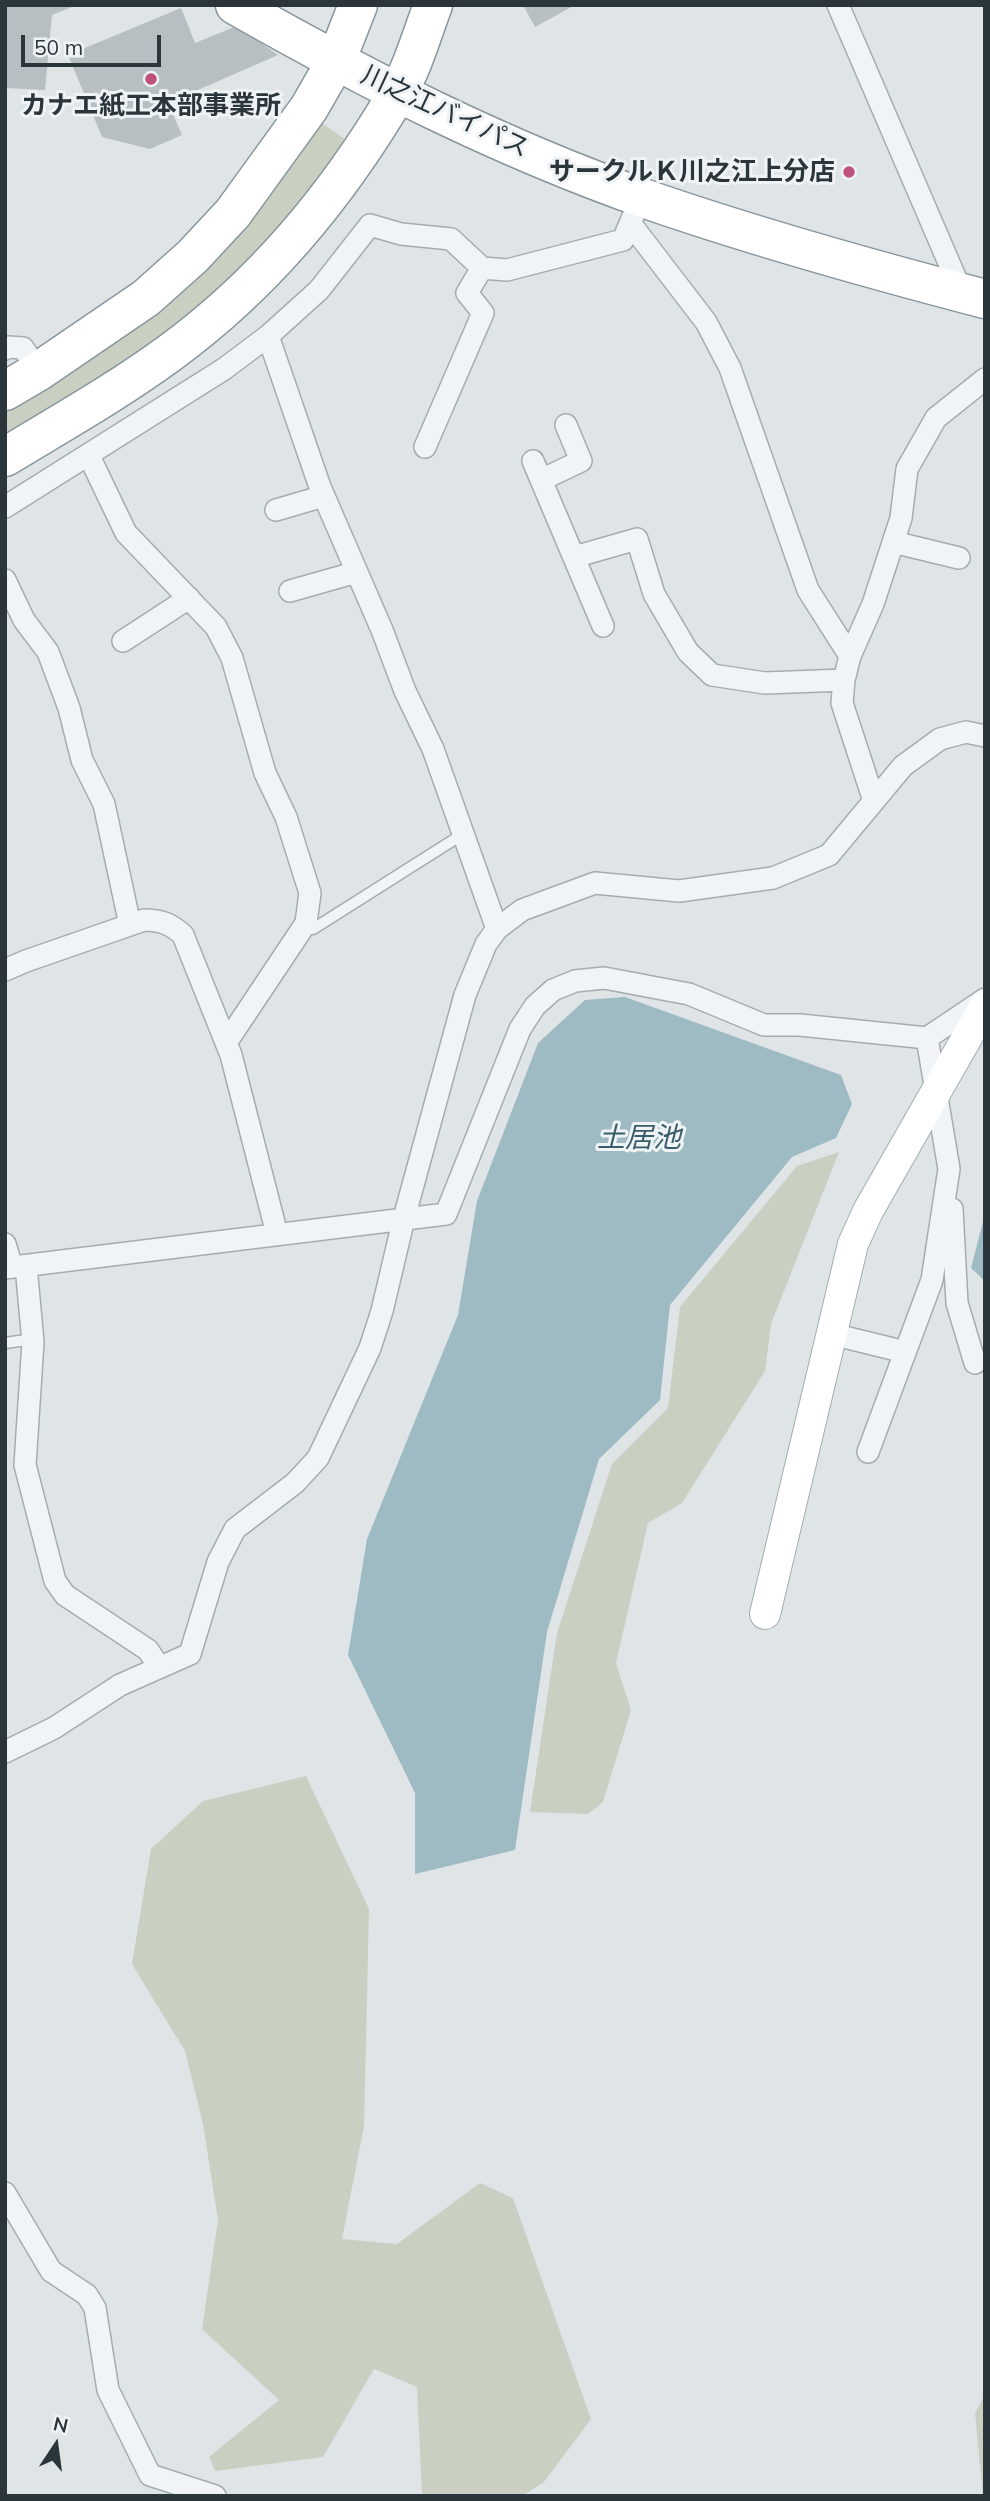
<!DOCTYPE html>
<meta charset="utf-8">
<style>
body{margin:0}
#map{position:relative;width:990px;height:2501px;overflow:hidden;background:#dfe4e7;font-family:Mulish,sans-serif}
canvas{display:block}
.frame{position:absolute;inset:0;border:7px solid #2a353c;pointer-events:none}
.north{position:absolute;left:21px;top:2410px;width:70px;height:70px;-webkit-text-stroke:5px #eff3f5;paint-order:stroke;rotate:13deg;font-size:19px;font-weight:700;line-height:28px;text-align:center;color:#2a353c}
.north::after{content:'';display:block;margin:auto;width:24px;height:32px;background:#2a353c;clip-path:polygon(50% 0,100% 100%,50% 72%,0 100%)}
.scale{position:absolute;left:21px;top:35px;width:140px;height:32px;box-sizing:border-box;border:4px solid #2a353c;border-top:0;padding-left:9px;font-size:21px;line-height:24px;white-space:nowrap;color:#2a353c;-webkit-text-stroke:5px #eff3f5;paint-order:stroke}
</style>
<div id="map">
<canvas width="990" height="2501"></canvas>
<div class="frame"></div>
<div class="north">N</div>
<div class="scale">50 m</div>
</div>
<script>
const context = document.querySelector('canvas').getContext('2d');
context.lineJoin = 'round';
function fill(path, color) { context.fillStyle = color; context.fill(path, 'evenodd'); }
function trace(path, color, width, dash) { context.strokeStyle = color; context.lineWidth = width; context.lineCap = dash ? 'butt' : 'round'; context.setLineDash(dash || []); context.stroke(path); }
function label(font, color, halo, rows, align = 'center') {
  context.font = font + ' Mulish,"Noto Sans JP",sans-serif'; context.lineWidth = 6; context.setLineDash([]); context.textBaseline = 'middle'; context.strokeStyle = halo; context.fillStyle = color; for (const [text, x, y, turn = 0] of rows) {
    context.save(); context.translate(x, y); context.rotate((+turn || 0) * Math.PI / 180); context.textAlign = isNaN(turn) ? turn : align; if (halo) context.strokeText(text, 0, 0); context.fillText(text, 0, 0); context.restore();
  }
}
const green = new Path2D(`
 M322,123L346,140L307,196L211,303L5,442V406L264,199Z
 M839,1152L771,1324L765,1371L682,1503L648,1523L616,1663L631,1710L603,1802L588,1814L530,1812L557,1633L612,1464L668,1408L680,1307L797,1166Z
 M306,1776L369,1909L364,2126L342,2239L397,2244L480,2183L513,2198L591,2419L544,2482L522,2496H422L417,2387L374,2369L323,2457L215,2471L209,2457L279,2400L202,2329L218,2220L203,2124L185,2051L132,1964L151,1849L203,1801Z
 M985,2394V2496H983L975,2413Z`);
const water = new Path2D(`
 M625,997L841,1075L852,1104L836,1138L792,1157L670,1305L660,1400L599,1459L547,1632L515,1850L415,1874V1793L348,1655L367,1539L458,1315L477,1201L538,1043L585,1000Z
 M985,1214V1281L971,1268Z`);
const building = new Path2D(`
 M5,5H77L52,15L45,90L5,88Z
 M523,5H575L535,27Z
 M181,8L195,43L237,26L278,55L168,103L182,135L150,149L102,137L68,55Z`);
const lane = new Path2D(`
 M303,929H313L463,834
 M5,1343L33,1339`);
const street = new Path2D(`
 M838,5L962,293
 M630,223L706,322L730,368L808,590L850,656
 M268,336L319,290L370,225L401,234L451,239L482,268L507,270L623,240L634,214
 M5,349L9,347L23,348L39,371
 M425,447L483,313L467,293L482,268
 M89,456L126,533L216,627L232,658L265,773L286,817L310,893L306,923L226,1043
 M533,461L603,626
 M541,480L581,461L566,425
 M5,507L224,369L268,336L320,487L382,630L405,691L433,749L497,929
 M276,510L324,496
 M893,542L959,558
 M574,557L637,539L654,594L688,652L712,675L765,683L844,680
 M5,580L24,620L48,652L69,708L82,760L104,804L130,925
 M290,591L357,572
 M123,641L189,598
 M874,801L842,703L844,680L850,656L873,604L901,518L907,469L936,418L985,379
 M5,970L26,961L144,920C161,920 171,924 183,935L231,1055L277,1234
 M927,1038L985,999
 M952,1209L957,1303L975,1363
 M5,1244L12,1267
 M26,1266L33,1342L25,1465L55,1581L65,1595L148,1650L159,1667
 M5,1268L446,1214L520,1029L535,1006L553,990L575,981L604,978L689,994L764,1025H800L927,1038L949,1169L932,1280L868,1452
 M832,1334L905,1352
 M5,1752L54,1728L120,1685L190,1654L218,1562L235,1529L295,1483L318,1458L370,1348L382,1311L404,1218L465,995L486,944L497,929L522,910L595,883L679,891L773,878L829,855L903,766L940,739L966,732L985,736
 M5,2193L51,2271L87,2295L95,2308L108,2390L150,2475L215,2496`);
const secondary = new Path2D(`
 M765,1614L853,1244L868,1211L985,1006`);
const highway = new Path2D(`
 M235,5C365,79 501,148 643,198C755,237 870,269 985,299
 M5,391L39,371L146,298L193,256L233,213L309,108L336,61L358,5
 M5,457C61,423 118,391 171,352C265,283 339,193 397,94C413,67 422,34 433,5`);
const markers = [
 [151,79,7,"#be527f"],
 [849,172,7,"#be527f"]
];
const poiNames = [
 ["カナエ紙工本部事業所",151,106],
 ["サークルＫ川之江上分店",835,172,"right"]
];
const streetNames = [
 ["川之江バイパス",445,112,25]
];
const waterNames = [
 ["土居池",639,1139]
];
fill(green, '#c9d0c1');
fill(water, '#9ebac3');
fill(building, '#b7bfc3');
trace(lane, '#a5acb0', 13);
trace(street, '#a5acb0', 24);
trace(secondary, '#a5acb0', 32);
trace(highway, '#88959c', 41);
trace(lane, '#f1f4f6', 10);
trace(street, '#f1f4f6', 21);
trace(secondary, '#fff', 30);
trace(highway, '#fff', 38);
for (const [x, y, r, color] of markers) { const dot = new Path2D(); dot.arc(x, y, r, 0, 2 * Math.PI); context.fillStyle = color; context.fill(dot); trace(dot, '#eff3f5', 2.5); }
label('bold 26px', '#2a353c', '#eff3f5', poiNames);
label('26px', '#2a353c', '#eff3f5', streetNames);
label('italic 28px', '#395d6b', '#eff3f5', waterNames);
</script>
